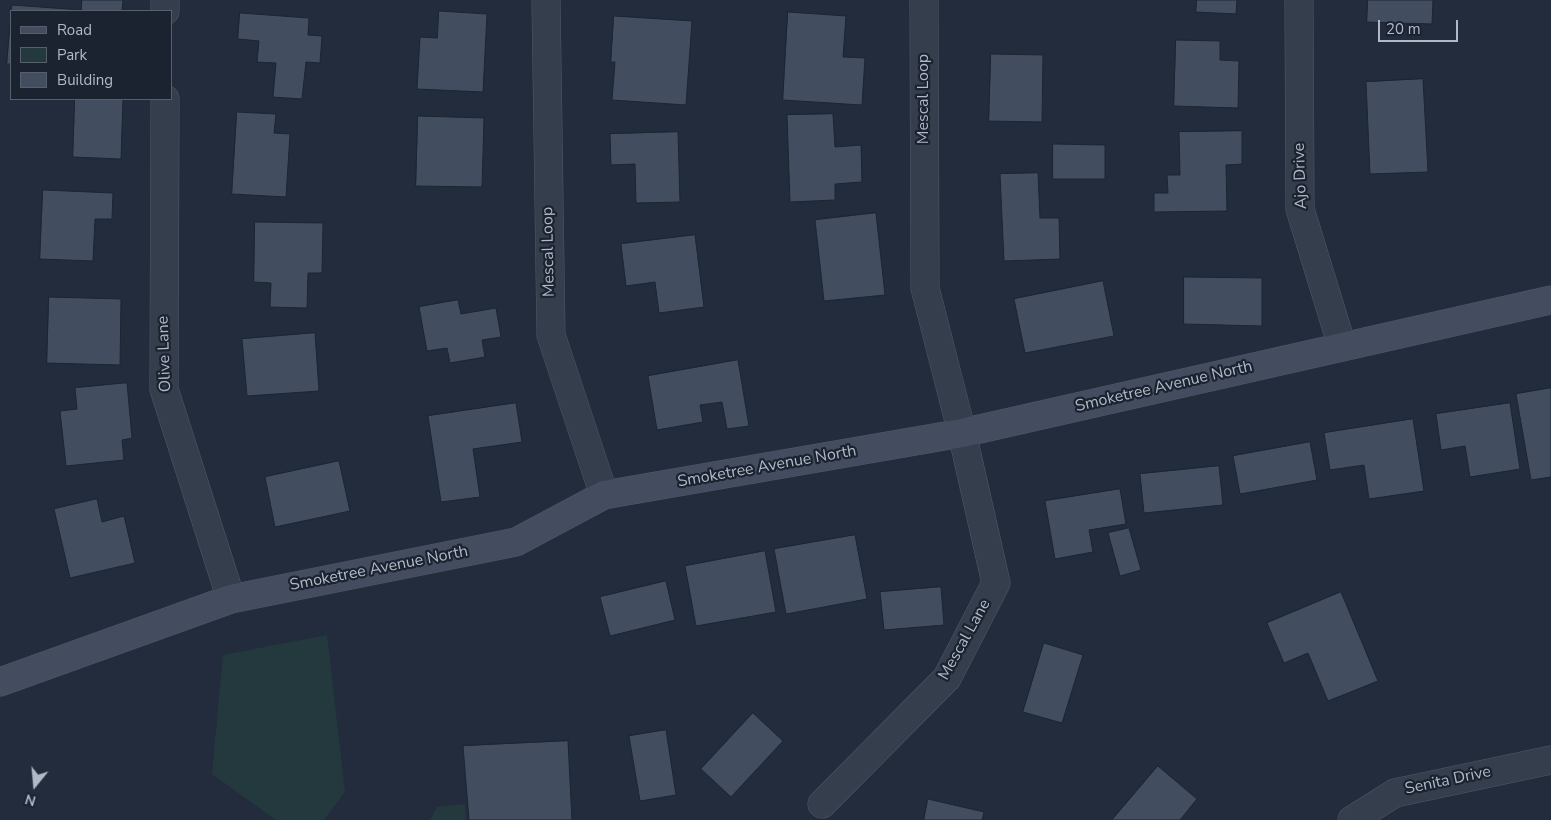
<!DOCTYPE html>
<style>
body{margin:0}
#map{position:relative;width:1551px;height:820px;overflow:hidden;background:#222c3c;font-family:"Nunito Sans",sans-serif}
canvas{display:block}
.legend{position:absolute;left:10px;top:10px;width:162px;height:90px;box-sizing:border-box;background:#1b2330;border:1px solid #575f6d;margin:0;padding:6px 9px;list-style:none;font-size:15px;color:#b1b9c8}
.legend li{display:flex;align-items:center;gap:10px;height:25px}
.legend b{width:25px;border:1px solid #575f6d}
.north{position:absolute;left:10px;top:760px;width:50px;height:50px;-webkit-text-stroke:4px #1b2330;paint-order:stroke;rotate:197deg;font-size:14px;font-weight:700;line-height:20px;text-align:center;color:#b1b9c8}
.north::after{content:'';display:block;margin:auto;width:18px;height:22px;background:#b1b9c8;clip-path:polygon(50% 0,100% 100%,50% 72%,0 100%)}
.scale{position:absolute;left:1378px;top:20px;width:80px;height:22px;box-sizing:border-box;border:2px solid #b1b9c8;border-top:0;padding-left:6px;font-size:15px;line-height:18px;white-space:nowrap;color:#b1b9c8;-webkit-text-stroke:4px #1b2330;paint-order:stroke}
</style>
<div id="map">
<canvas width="1551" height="820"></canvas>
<ul class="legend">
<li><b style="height:6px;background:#434d5f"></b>Road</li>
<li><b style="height:14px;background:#24393d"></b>Park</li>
<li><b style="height:14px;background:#424e60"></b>Building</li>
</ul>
<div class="north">N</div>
<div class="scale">20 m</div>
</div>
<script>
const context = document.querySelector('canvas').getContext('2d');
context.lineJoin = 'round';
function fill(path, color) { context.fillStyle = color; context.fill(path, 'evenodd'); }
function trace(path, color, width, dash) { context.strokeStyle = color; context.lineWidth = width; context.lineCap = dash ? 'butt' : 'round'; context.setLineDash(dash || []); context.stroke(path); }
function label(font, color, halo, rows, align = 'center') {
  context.font = font + ' "Nunito Sans",sans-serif'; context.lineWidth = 4.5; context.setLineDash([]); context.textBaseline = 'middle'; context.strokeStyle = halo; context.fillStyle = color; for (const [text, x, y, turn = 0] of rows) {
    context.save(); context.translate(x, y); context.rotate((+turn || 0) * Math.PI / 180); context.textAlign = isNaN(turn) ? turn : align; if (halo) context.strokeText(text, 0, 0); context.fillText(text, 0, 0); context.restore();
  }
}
const green = new Path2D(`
 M327,635L345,792L324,820H276L212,774L223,655Z
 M465,804L466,820H430L437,807Z`);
const building = new Path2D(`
 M82,0H123L122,11H11L12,5L81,10Z
 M1197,0H1237L1236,14L1196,12Z
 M1368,0H1433L1432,24L1367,22Z
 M439,11L487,14L483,92L417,89L420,37L437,38Z
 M788,12L846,16L843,57L865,58L862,105L783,100Z
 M240,13L309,18L308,35L322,36L320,63L306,62L302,99L273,97L276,63L257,62L259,41L238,39Z
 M11,14V64H7Z
 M614,16L692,21L686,105L612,100L615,62H611Z
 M1176,40L1220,41V60L1239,61L1238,108L1174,106Z
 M991,54L1043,55L1042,122L989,121Z
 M1423,79L1428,172L1370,174L1366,82Z
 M75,99H123L121,159L73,157Z
 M237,112L276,114L274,133L290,134L286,197L232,194Z
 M833,114L835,147L861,145L862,182L835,184V200L790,202L787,115Z
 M418,116L484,118L482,187L416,186Z
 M1242,131V164L1226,165L1227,211L1154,212V193H1168L1167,175H1180L1179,132Z
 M678,132L680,202L636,203L635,164L611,165L610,134Z
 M1053,144L1105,145V179H1053Z
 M1038,173L1040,218H1059L1060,259L1004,261L1000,174Z
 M43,190L113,193L112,219H95L93,261L40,259Z
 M876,213L885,295L824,301L815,220Z
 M255,222L323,223L322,273H308L307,308L270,307L271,283L254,282Z
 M695,235L704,307L659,313L655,282L626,286L621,244Z
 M1184,277L1262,278V326L1184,324Z
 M1103,281L1114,336L1025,353L1014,299Z
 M49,297L121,299L120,365L47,363Z
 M458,300L461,314L496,308L501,337L482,340L485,357L450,363L447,348L427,351L419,307Z
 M315,333L319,391L247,396L242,339Z
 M738,360L749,426L727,429L722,402L700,405L703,422L657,430L648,376Z
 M127,383L132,438L122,440L124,460L66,466L60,411L77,409L75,388Z
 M1551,388V477L1531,480L1516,394Z
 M516,403L522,442L473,449L480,497L441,502L428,416Z
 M1510,403L1520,469L1470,477L1465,446L1441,450L1436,414Z
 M1413,419L1424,491L1369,499L1364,465L1330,470L1324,433Z
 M1310,442L1317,480L1240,494L1233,456Z
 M339,461L350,511L275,527L265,477Z
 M1219,466L1223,505L1144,513L1140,474Z
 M1120,489L1126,524L1089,530L1093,552L1055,559L1045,501Z
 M97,499L102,522L124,516L135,563L70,578L54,509Z
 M1129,528L1141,570L1120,576L1108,533Z
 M855,535L867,599L786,614L774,549Z
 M765,551L776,612L696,626L685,566Z
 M666,581L675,620L610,636L600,597Z
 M941,587L944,625L884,630L880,592Z
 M1341,592L1378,681L1328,701L1308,653L1284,663L1267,623Z
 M1044,643L1083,655L1062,723L1023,712Z
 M753,713L783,741L731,797L701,769Z
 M666,730L676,795L640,801L629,736Z
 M568,741L572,820H469L463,746Z
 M1158,766L1197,799L1180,820H1112Z
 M928,799L984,812L982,820H924Z`);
const street = new Path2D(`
 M546,0L551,335L604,495
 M1299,0L1300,209L1342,346
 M165,11V0
 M165,99L164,389L231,599
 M822,804L947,678L996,583L962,433L925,288L924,0
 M1352,820L1395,793L1551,760`);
const secondary = new Path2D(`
 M0,682L231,599L516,542L604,495L962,433L1551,300`);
const streetNames = [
 ["Mescal Loop",924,99,-90],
 ["Ajo Drive",1301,176,-92],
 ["Mescal Loop",549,252,-91],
 ["Olive Lane",165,354,-92],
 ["Smoketree Avenue North",1164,387,-13],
 ["Smoketree Avenue North",767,467,-10],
 ["Smoketree Avenue North",379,569,-11],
 ["Mescal Lane",965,640,-61],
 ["Senita Drive",1448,781,-12]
];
fill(green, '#24393d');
fill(building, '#424e60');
trace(building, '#1d2533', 1);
trace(street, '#515967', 29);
trace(secondary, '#515967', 29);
trace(street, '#353e4c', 28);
trace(secondary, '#434d5f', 28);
label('16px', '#b1b9c8', '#1b2330', streetNames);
</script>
